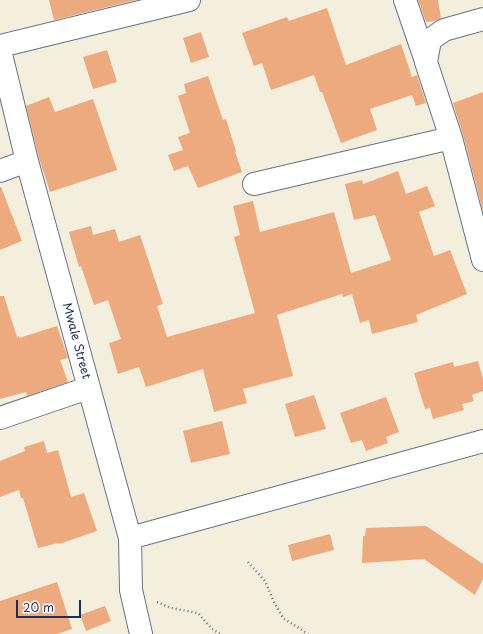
<!DOCTYPE html>
<style>
body{margin:0}
#map{position:relative;width:483px;height:634px;overflow:hidden;background:#f3efdc;font-family:"Playpen Sans",sans-serif}
canvas{display:block}
.scale{position:absolute;left:16px;top:600px;width:65px;height:18px;box-sizing:border-box;border:2px solid #1b2f5e;border-top:0;padding-left:5px;font-size:12px;line-height:14px;white-space:nowrap;color:#1b2f5e;-webkit-text-stroke:3px #fff;paint-order:stroke}
</style>
<div id="map">
<canvas width="483" height="634"></canvas>
<div class="scale">20 m</div>
</div>
<script>
const context = document.querySelector('canvas').getContext('2d');
context.lineJoin = 'round';
function fill(path, color) { context.fillStyle = color; context.fill(path, 'evenodd'); }
function trace(path, color, width, dash) { context.strokeStyle = color; context.lineWidth = width; context.lineCap = dash ? 'butt' : 'round'; context.setLineDash(dash || []); context.stroke(path); }
function label(font, color, halo, rows, align = 'center') {
  context.font = font + ' "Playpen Sans",sans-serif'; context.lineWidth = 3; context.setLineDash([]); context.textBaseline = 'middle'; context.strokeStyle = halo; context.fillStyle = color; for (const [text, x, y, turn = 0] of rows) {
    context.save(); context.translate(x, y); context.rotate((+turn || 0) * Math.PI / 180); context.textAlign = isNaN(turn) ? turn : align; if (halo) context.strokeText(text, 0, 0); context.fillText(text, 0, 0); context.restore();
  }
}
const building = new Path2D(`
 M49,0H136L54,20Z
 M418,0H438L441,18L435,21L426,22Z
 M327,8L346,65L401,44L412,77L417,75L426,103L416,106L412,95L370,109L377,130L341,143L322,92H320L314,75L271,90L262,63L254,66L242,33L287,17L289,21Z
 M201,32L209,57L191,63L183,38Z
 M107,50L117,82L93,89L83,57Z
 M208,76L223,120L226,119L236,151L235,152L242,172L198,188L188,166L174,171L168,155L183,150L178,137L190,133L178,96L186,93L184,84Z
 M483,92V211L463,135L453,103Z
 M49,97L55,112L93,99L117,170L50,192L39,158L26,106Z
 M398,171L406,194L427,186L435,206L419,212L434,256L450,250L467,294L416,315L418,322L372,334L369,320L360,323L352,294L343,297L342,294L277,315L293,376L243,389L247,403L214,412L203,369L146,387L139,367L118,374L109,343L121,339L108,300L94,305L81,266L79,267L69,232L91,226L93,235L115,229L119,242L140,235L163,304L157,306L167,337L255,313L234,237L240,235L233,206L253,201L260,232L334,212L351,273L391,260L375,215L354,220L345,184L362,180L363,184Z
 M0,187H1L22,241L0,250Z
 M0,296H4L17,337L19,336V338L57,326L68,358L60,360L68,382L27,396L26,392L0,399Z
 M478,361L483,379V391L472,395L474,401L462,404L464,410L433,419L430,408L425,409L414,373L453,362L454,367Z
 M314,395L326,429L295,437L285,404Z
 M386,397L399,432L386,437L388,443L366,451L362,440L351,443L340,413Z
 M222,421L230,454L191,463L183,431Z
 M44,441L47,453L58,450L71,497L84,493L97,531L59,544L58,543L38,548L23,498H21L19,490L0,497V461L25,451L24,447Z
 M426,526L483,564V579L475,595L424,559L362,563L363,536H365L366,528Z
 M330,534L334,550L292,561L288,545Z
 M57,582L72,629L57,634H0V601Z
 M105,606L111,621L86,631L80,615Z`);
const path = new Path2D(`
 M248,562L265,581L274,602L283,618L308,634
 M157,602L171,608L198,613L212,629L220,634`);
const minor = new Path2D(`
 M405,0L426,61
 M483,19L444,30L430,40L426,62L451,138L483,260
 M0,46L189,0
 M0,50L27,161L130,538L131,590L141,634
 M0,171L27,161
 M254,184L451,138
 M0,418L88,388
 M130,538L483,441`);
const streetNames = [
 ["Mwale Street",76,341,75]
];
fill(building, '#ecaa7e');
trace(minor, '#67728a', 24);
trace(path, '#67728a', 2.5, [1, 3]);
trace(minor, '#fff', 22);
label('12px', '#1b2f5e', '#fff', streetNames);
</script>
